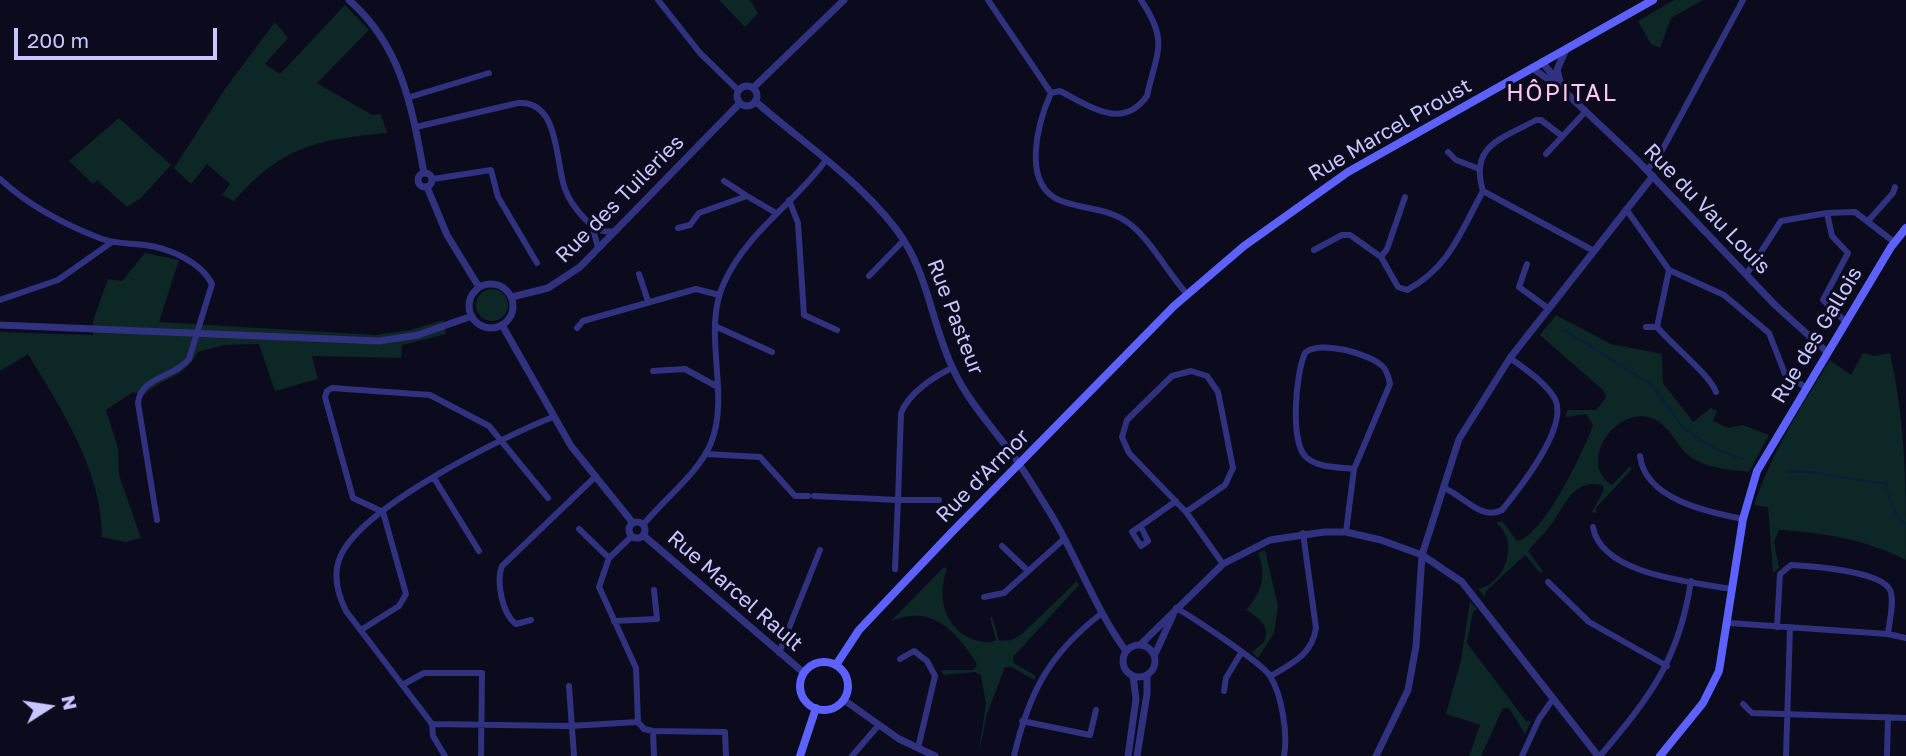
<!DOCTYPE html>
<meta charset="utf-8">
<style>
body{margin:0}
#map{position:relative;width:1906px;height:756px;overflow:hidden;background:#0c0a1d;font-family:"Golos Text",sans-serif}
canvas{display:block}
.north{position:absolute;left:14px;top:672px;width:70px;height:70px;-webkit-text-stroke:5px #0c0a1d;paint-order:stroke;rotate:78deg;font-size:19px;font-weight:700;line-height:28px;text-align:center;color:#c9c5ff}
.north::after{content:'';display:block;margin:auto;width:24px;height:32px;background:#c9c5ff;clip-path:polygon(50% 0,100% 100%,50% 72%,0 100%)}
.scale{position:absolute;left:14px;top:28px;width:203px;height:32px;box-sizing:border-box;border:4px solid #c9c5ff;border-top:0;padding-left:9px;font-size:21px;line-height:24px;white-space:nowrap;color:#c9c5ff;-webkit-text-stroke:5px #0c0a1d;paint-order:stroke}
</style>
<div id="map">
<canvas width="1906" height="756"></canvas>
<div class="north">N</div>
<div class="scale">200 m</div>
</div>
<script>
const context = document.querySelector('canvas').getContext('2d');
context.lineJoin = 'round';
function fill(path, color) { context.fillStyle = color; context.fill(path, 'evenodd'); }
function trace(path, color, width, dash) { context.strokeStyle = color; context.lineWidth = width; context.lineCap = dash ? 'butt' : 'round'; context.setLineDash(dash || []); context.stroke(path); }
function label(font, color, halo, rows, align = 'center') {
  context.font = font + ' "Golos Text",sans-serif'; context.lineWidth = 6; context.setLineDash([]); context.textBaseline = 'middle'; context.strokeStyle = halo; context.fillStyle = color; for (const [text, x, y, turn = 0] of rows) {
    context.save(); context.translate(x, y); context.rotate((+turn || 0) * Math.PI / 180); context.textAlign = isNaN(turn) ? turn : align; if (halo) context.strokeText(text, 0, 0); context.fillText(text, 0, 0); context.restore();
  }
}
const green = new Path2D(`
 M719,0H750L758,13L745,27Z
 M1674,0H1703L1671,18L1660,48L1651,44L1638,21Z
 M345,5L369,30L317,83L372,115L381,114L387,133C318,139 281,147 234,201L222,195L230,184L207,164L191,184L174,168L225,89L275,22L288,38L265,64L280,74Z
 M119,118L171,165L141,198L127,207L97,180L93,184L69,161Z
 M145,253L179,260L159,322L376,335L410,330L444,320L446,334L402,345L401,358L312,356L318,379L275,391L259,344L224,345L198,352C181,381 165,375 143,396L133,392L106,410L118,448L119,475L141,538L125,542L102,537C102,470 61,409 28,354L0,371V332L93,335V321L108,279L122,281Z
 M476 305a16 16 0 1 1 32 0a16 16 0 1 1-32 0Z
 M1556,315L1611,344L1662,354L1663,383L1693,422L1711,408L1717,411L1713,421L1728,428L1743,425L1769,435L1749,472C1727,469 1705,469 1687,454C1673,441 1669,423 1648,417C1613,409 1578,464 1612,485L1630,466L1632,469L1596,508V513L1592,512L1604,490L1602,485C1574,479 1567,502 1553,522C1546,532 1536,541 1528,551L1543,571L1540,573L1525,555L1486,591L1485,597L1478,589C1506,584 1520,540 1496,523L1502,521L1517,541C1544,536 1584,450 1593,425L1586,414L1566,417L1567,410H1596L1606,398L1604,391L1540,335Z
 M1863,353L1874,356L1890,353C1906,426 1906,486 1906,560C1864,539 1825,533 1779,530L1774,542L1779,568L1773,573L1768,507L1754,505C1772,452 1800,408 1830,360L1851,375Z
 M1265,550L1278,606L1274,633L1258,658L1252,652L1264,642C1271,626 1259,618 1246,610C1262,592 1267,575 1258,553Z
 M944,567L947,569C937,596 943,629 975,640C982,642 990,644 996,640L990,618L992,616L999,641L1012,640L1022,634L1077,581L1079,585L1013,657L1014,663L1036,676L1034,680L1012,667H1005L987,714L978,756L986,704L981,675L975,672L943,675L942,670H974L977,664C956,631 933,604 891,621Z
 M1470,601L1477,609L1473,612L1467,643L1526,721H1531L1525,734L1509,708H1503L1481,756H1469L1480,725L1446,714L1461,660Z`);
const stream = new Path2D(`
 M1565,330L1653,386L1683,428L1713,448L1743,459
 M1788,472C1820,469 1852,482 1885,483L1896,516L1906,525`);
const minor = new Path2D(`
 M658,0L700,53L738,90
 M988,0L1051,93C1038,122 1021,183 1059,200C1083,210 1108,207 1130,224C1153,243 1167,272 1187,294
 M1051,93L1060,91C1090,106 1122,131 1147,96C1157,50 1169,42 1141,0
 M410,97L489,73
 M416,127L518,103C560,100 555,162 565,189C569,200 578,212 586,220C595,230 602,233 615,231
 M1448,152L1456,160L1477,168
 M1546,154L1586,111
 M1647,170L1659,156L1743,0
 M0,179C29,206 65,225 102,239C116,244 130,243 145,245C169,248 201,262 212,284L189,359C174,378 141,376 138,403L157,520
 M433,179L491,170L498,197L537,263
 M724,181L747,196
 M1483,191C1469,145 1502,139 1536,120H1541L1562,136
 M789,200L798,223L804,315L837,330
 M1626,209L1669,270L1724,295L1769,333L1785,374L1805,387
 M1827,213L1832,236L1848,253L1823,300L1846,322
 M1869,220L1893,193L1895,187
 M678,228L690,225L699,213L747,196L776,213
 M593,229L598,248
 M1314,250L1342,235H1350L1381,257L1398,287L1407,290C1450,267 1461,231 1483,191L1594,251
 M1381,257L1387,249L1405,197
 M1527,264L1519,287L1549,309
 M1669,270L1657,327C1672,345 1710,375 1716,392
 M639,274L648,301
 M1746,275L1781,221L1827,213L1855,212L1894,242
 M869,276L904,240
 M0,300L58,280L112,242
 M717,327L772,352
 M1646,327H1657
 M577,328L583,321L696,289L719,295
 M653,371L685,369L716,386
 M553,417C502,437 364,506 341,555C332,574 337,593 346,611L432,724L569,726L638,722L644,729L653,731L725,732L726,756
 M706,454L760,457L795,496H808
 M1640,456C1645,499 1707,512 1743,519
 M434,478L479,551
 M1444,488C1464,496 1481,521 1502,510C1519,489 1569,427 1555,399C1546,383 1524,368 1510,358
 M814,496L898,500L901,413C909,393 933,377 952,368
 M1186,512L1225,485L1233,468L1218,392L1207,376L1191,371L1172,376L1127,420L1122,437L1129,453L1186,512L1223,564
 M643,525C664,499 698,474 711,443C731,393 701,332 724,283C746,233 795,203 826,160
 M1141,527L1148,541L1141,546L1132,532L1176,501
 M1593,527C1601,575 1693,582 1732,589
 M579,529L609,558
 M1346,532L1354,469L1390,384C1389,379 1388,373 1384,368C1373,354 1318,339 1305,353C1296,372 1289,444 1307,458C1319,468 1339,467 1354,469
 M632,536L609,558L599,587L636,668L638,722
 M1002,546L1028,571
 M895,569L898,500H939
 M1548,582L1589,622L1667,666
 M984,597L1004,593L1064,539
 M1176,608C1192,617 1262,663 1270,676C1282,695 1288,734 1284,756
 M531,620L516,624C502,614 496,581 502,566L596,476
 M614,621L657,619L654,590
 M1729,623L1888,634L1906,638
 M1777,627L1780,574L1791,565C1811,566 1881,571 1890,590C1895,601 1889,622 1888,634
 M361,630L399,606L406,594L383,512L353,498L325,397L327,391L332,388L430,395L489,426L548,498
 M779,653L820,550
 M900,659L914,651L927,661L935,676L918,748
 M1271,676C1292,663 1312,655 1316,628L1303,533
 M404,684L424,673H482L481,756
 M569,686L574,756
 M1224,691L1226,678L1241,653
 M1743,704L1752,713L1906,718
 M1022,721L1090,735L1096,710
 M432,724L433,736L445,756
 M653,731L654,756
 M852,756L878,726
 M1014,756C1029,692 1049,654 1102,613
 M1522,756L1539,719L1553,699
 M1600,756C1650,697 1679,660 1691,581
 M1786,756L1790,628
 M1887,756L1888,717`);
const tertiary = new Path2D(`
 M349,0C402,46 412,108 424,173
 M1542,62L1556,79
 M1532,68L1562,89L1637,160L1775,305L1827,352
 M737 96a10 10 0 1 1 20 0a10 10 0 1 1-20 0Z
 M753,88L844,0
 M1562,89L1557,70L1566,49
 M755,101C803,143 857,178 896,229C929,272 931,325 954,371C968,401 992,427 1012,454C1026,473 1039,495 1052,516C1078,560 1096,610 1126,651
 M418 180a7 7 0 1 1 14 0a7 7 0 1 1-14 0Z
 M427,187L447,235L479,287
 M469 306a22 22 0 1 1 44 0a22 22 0 1 1-44 0Z
 M512,297L548,288L580,267L740,103
 M0,325L379,341L418,335L472,316
 M502,325L571,446L633,523
 M629 530a8 8 0 1 1 16 0a8 8 0 1 1-16 0Z
 M643,535L804,673
 M1141,644L1223,564L1270,540L1324,532H1346L1381,540L1422,555L1462,582L1598,756
 M1123 661a16 16 0 1 1 32 0a16 16 0 1 1-32 0Z
 M1155,654L1173,615
 M844,700L899,739L935,756
 M1128,756L1136,699L1133,676
 M1137,756L1147,694V675
 M1376,756L1408,690L1416,646L1422,555L1459,439L1510,358L1653,176`);
const secondary = new Path2D(`
 M800 686a24 24 0 1 1 48 0a24 24 0 1 1-48 0Z
 M836,665L859,630L952,532L1174,306L1244,246L1348,172L1653,0
 M800,756L816,708
 M1660,756L1703,703L1719,671L1743,519L1757,471L1891,247L1906,228`);
const streetNames = [
 ["Rue Marcel Proust",1390,130,-30],
 ["Rue des Tuileries",620,199,-45],
 ["Rue du Vau Louis",1707,209,46],
 ["Rue Pasteur",955,317,69],
 ["Rue des Gallois",1817,335,-59],
 ["Rue d'Armor",983,476,-45],
 ["Rue Marcel Rault",735,591,41]
];
const neighbourhoodNames = [
 ["HÔPITAL",1562,94]
];
fill(green, '#0c2725');
trace(stream, '#071e3f', 2);
trace(minor, '#303280', 6);
trace(tertiary, '#303280', 7);
trace(secondary, '#5c61ff', 8);
label('21px', '#c9c5ff', '#0c0a1d', streetNames);
context.letterSpacing = '2px';
label('23px', '#ffc7ee', '#0c0a1d', neighbourhoodNames);
context.letterSpacing = '0px';
</script>
